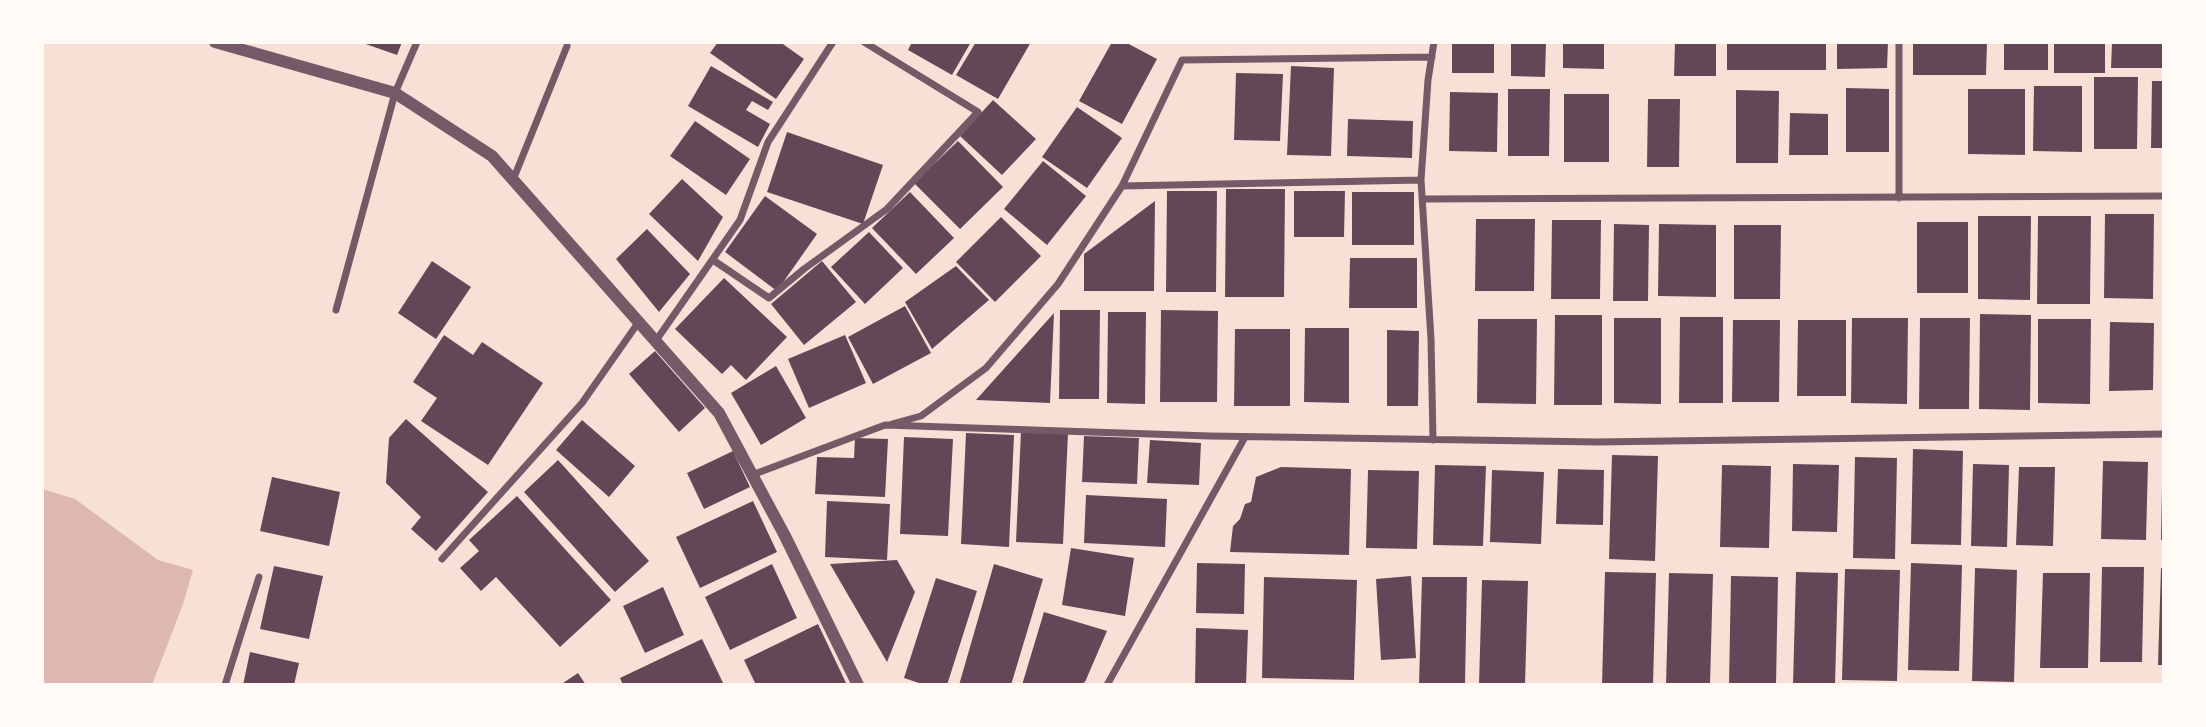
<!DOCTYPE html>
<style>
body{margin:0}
#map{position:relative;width:2206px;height:727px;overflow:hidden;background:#f7e1d7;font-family:"Asap Condensed",sans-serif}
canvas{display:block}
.frame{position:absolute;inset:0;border:44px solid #fffaf5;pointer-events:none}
</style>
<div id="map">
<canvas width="2206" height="727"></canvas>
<div class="frame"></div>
</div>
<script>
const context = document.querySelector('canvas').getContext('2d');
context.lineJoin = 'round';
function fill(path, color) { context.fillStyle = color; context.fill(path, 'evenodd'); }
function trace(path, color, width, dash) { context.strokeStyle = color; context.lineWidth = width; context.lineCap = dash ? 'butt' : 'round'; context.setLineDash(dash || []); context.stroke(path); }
const water = new Path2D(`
 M42,489L75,499L158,560L193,570L183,604L152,685H42Z`);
const building = new Path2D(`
 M360,42H402L397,55Z
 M718,42H780L804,59L776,99L710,53Z
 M912,42H971L952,75L908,50Z
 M976,42H1031L998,99L956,75Z
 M1112,42H1125L1157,59L1122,124L1079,101Z
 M1452,42H1494V73H1452Z
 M1511,42H1546L1545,77L1511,76Z
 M1563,42H1604V69L1563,68Z
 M1675,42H1716V76H1674Z
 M1727,42H1826V70H1727Z
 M1837,42H1888L1887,68L1837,69Z
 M1913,42H1987L1986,75H1913Z
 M2004,42H2048V70H2004Z
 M2054,42H2105V73H2054Z
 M2112,42H2163V68H2111Z
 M711,66L773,102L768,110L752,101L746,110L770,124L758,147L688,106Z
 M1291,66L1334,68L1331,156L1287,155Z
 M1236,73L1283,74L1280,141L1234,140Z
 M2094,77H2138L2137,149H2094Z
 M2152,81H2164V148H2151Z
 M2034,86H2082V152L2033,151Z
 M1846,88L1889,89V152H1846Z
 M1508,89H1550L1549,156H1508Z
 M1968,89H2025V155L1968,154Z
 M1736,90L1779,91L1778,163H1736Z
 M1450,92L1498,93L1497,152L1449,151Z
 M1564,94H1609V162H1564Z
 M1648,99H1680L1679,167H1647Z
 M993,100L1036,139L1002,175L960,136Z
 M1077,107L1122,138L1087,188L1042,157Z
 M1790,113L1828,114V155H1789Z
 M1348,119L1413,121L1412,158L1347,156Z
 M695,121L750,159L726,195L670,156Z
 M787,132L883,165L863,224L767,192Z
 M958,141L1003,187L960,229L914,183Z
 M1043,161L1086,196L1047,245L1004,209Z
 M682,179L723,217L698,261L649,214Z
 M1226,189H1285L1284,297H1225Z
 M1167,191H1217L1216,292H1166Z
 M1294,191H1345L1344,237H1294Z
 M910,192L954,238L916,274L872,228Z
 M1352,192H1414V245H1352Z
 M765,196L817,234L777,291L725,252Z
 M1155,201L1154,291H1084V254Z
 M2105,214H2154L2153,299L2104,298Z
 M1978,216H2031L2030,300L1978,299Z
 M2038,216H2091L2090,304H2037Z
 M1001,217L1041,256L995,302L956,262Z
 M1476,219H1535L1534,291H1475Z
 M1552,220H1601L1600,299H1551Z
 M1917,222H1968V293H1917Z
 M1614,224L1649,225L1648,301H1613Z
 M1659,224L1716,225V297L1658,296Z
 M1734,225H1781L1780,299H1734Z
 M647,229L690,274L659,312L616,259Z
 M869,232L903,268L865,304L831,267Z
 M1350,258H1417V308H1349Z
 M432,261L471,287L436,339L398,313Z
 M822,261L856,302L804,345L771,304Z
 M956,266L989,300L932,349L905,302Z
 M724,278L787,337L746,380L731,365L722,374L675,329Z
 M905,306L931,353L873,384L848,337Z
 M1060,310H1100L1099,399H1059Z
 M1161,310L1218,311L1217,402H1160Z
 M1108,312H1146L1145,404L1107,403Z
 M1054,313L1050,403L976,400Z
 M1980,314L2031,315L2030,410L1979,409Z
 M1555,315H1602V405H1554Z
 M1680,317H1723V403H1679Z
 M1614,318H1661V404L1614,403Z
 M1852,318H1908L1907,404L1851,403Z
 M1920,318H1970L1969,409H1919Z
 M1478,319H1537L1536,404L1477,403Z
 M2038,319H2091L2090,404L2038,403Z
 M1733,320H1780L1779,402H1732Z
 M1798,320H1846V396H1797Z
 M2110,322L2154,323L2153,390L2109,391Z
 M1305,328H1349V403L1304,402Z
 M1235,329H1290V406H1234Z
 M1387,330L1419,331L1418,406H1387Z
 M444,335L473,355L482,342L543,383L488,465L421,421L437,398L413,382Z
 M845,335L866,383L809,408L788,359Z
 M655,351L705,408L679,432L629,374Z
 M776,366L806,418L761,445L731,393Z
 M406,419L488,492L436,551L411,529L421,517L386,483L389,438Z
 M582,420L635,466L609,497L556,450Z
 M1021,431L1068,433L1063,544L1016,542Z
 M966,433L1014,435L1009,547L961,544Z
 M1084,436L1139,438L1137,484L1082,482Z
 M904,437L953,439L948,536L900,534Z
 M855,438L888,439L885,497L815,494L817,457L854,458Z
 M1150,440L1201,443L1199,485L1147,483Z
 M1913,449L1963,451L1961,545L1911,544Z
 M733,451L750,487L704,509L687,473Z
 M1612,455L1658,456L1655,561L1609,559Z
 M1855,457L1897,458L1895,559L1853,558Z
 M558,460L649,561L615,592L524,492Z
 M2103,461L2148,462L2146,540L2101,539Z
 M1793,464L1839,465L1837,532L1792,531Z
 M1973,464L2009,465L2007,547L1971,546Z
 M1435,465L1486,466L1483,546L1433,545Z
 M1722,465L1771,466L1769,548L1720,547Z
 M1281,467L1351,469L1349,555L1230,552L1233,526L1240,519L1245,504L1251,502L1256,477Z
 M2019,467H2055L2053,546L2016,545Z
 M1558,469L1604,470L1603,525L1556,524Z
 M1368,470L1419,471L1417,549L1366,548Z
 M1492,470L1544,472L1541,544L1490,542Z
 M272,477L340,492L329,546L260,531Z
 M2162,488H2164V540H2161Z
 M1086,495L1167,499L1165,547L1084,543Z
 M517,496L611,600L560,647L496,577L481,591L460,568L479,551L469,540Z
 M753,501L777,552L700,588L676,537Z
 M827,501L890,504L887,560L825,557Z
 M1071,548L1134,558L1125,616L1062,605Z
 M897,560L915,592L887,662L830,564Z
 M1197,563L1245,564L1244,614L1196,613Z
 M1911,563L1962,565L1959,671L1908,670Z
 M772,564L797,618L730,650L705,597Z
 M994,564L1043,579L1011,685H959Z
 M274,566L323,576L309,639L260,629Z
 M2102,567H2144L2142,662H2100Z
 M1975,568L2017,570L2014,682L1972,681Z
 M2161,568H2164V665H2158Z
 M1845,569L1900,570L1897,681L1842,680Z
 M1605,572L1656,573L1653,685H1602Z
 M1796,572L1838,573L1835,685H1793Z
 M1669,573L1713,574L1710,685H1666Z
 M2043,573H2090L2088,668H2040Z
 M1411,576L1416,658L1381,660L1376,579Z
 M1731,576L1778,577L1776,685H1729Z
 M1264,577L1357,580L1354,680L1262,678Z
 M1422,577H1467L1465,685H1419Z
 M936,578L977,591L947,685H925L904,678Z
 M1482,580L1528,581L1525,685H1479Z
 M663,587L684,635L645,653L623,606Z
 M1044,612L1107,631L1085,682L1078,685H1022Z
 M818,624L847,685H756L744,660Z
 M1196,628L1248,630L1246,685H1195Z
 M702,639L724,685H623L620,678Z
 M250,652L299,663L294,685H243Z
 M578,673L586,685H560Z`);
const minor = new Path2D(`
 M1899,42V198
 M513,180L567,46
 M1122,186L1421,180
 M1422,199L2164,196
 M713,260L769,298L804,269L887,209L978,112L864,42
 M336,310L395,93L417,42
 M655,342L740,220L768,142L833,42
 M892,424L921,416L986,368L1058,284L1122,186L1182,60L1432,57
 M1433,440L1431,339L1421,180L1428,80L1434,42
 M752,475L885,425L1210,436L1597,442L2164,434
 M442,559L582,403L638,323
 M225,685L259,577
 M1107,685L1245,437`);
const tertiary = new Path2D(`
 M215,42L395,93L492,156L719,413L785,536L858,685`);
fill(water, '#dcb8b0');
fill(building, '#644757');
trace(minor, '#755966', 7);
trace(tertiary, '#755966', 12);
</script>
